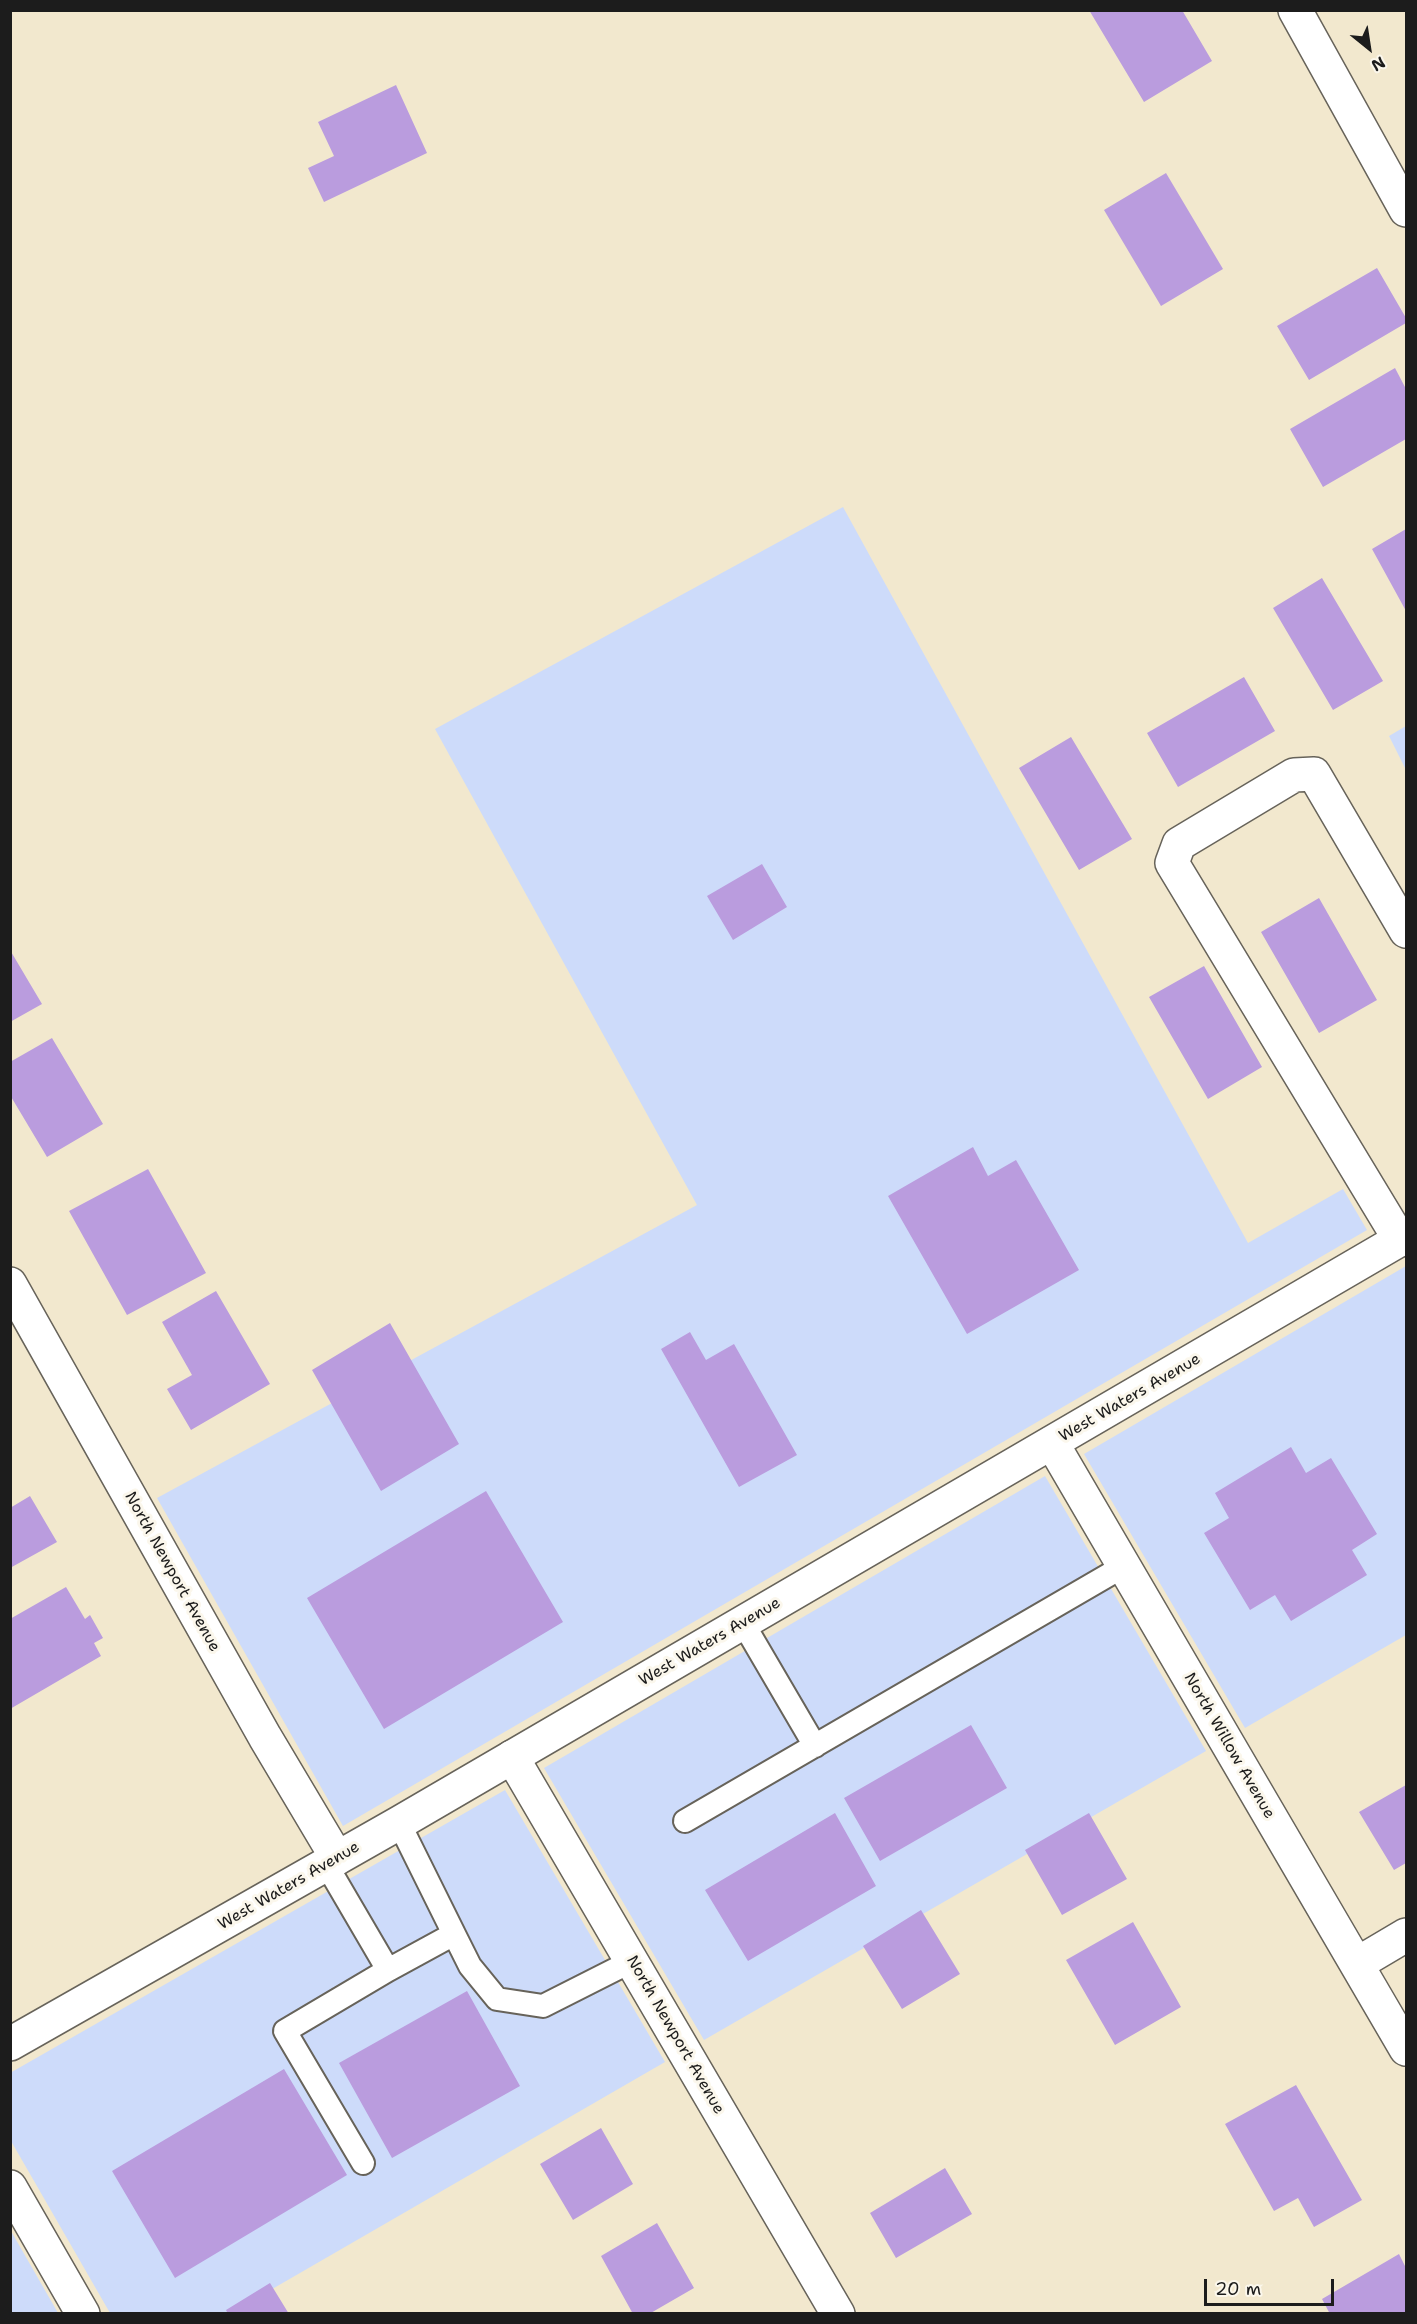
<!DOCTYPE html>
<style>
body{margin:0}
#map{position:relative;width:1417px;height:2324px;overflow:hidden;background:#f2e8ce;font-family:"Shantell Sans",sans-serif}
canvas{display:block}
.frame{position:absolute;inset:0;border:12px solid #1c1c1c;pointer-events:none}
.north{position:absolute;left:1339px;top:18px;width:60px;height:60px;-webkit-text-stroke:4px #fbf7ec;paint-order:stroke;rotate:150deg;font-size:16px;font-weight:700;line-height:24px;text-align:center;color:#1c1c1c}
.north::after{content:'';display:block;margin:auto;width:21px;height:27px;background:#1c1c1c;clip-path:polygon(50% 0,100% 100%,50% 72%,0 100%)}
.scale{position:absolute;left:1204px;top:2279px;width:130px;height:27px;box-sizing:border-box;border:3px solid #1c1c1c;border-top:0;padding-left:8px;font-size:18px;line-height:21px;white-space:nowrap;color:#1c1c1c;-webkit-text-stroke:4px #fbf7ec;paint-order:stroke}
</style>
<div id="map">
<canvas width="1417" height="2324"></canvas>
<div class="frame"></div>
<div class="north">N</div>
<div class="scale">20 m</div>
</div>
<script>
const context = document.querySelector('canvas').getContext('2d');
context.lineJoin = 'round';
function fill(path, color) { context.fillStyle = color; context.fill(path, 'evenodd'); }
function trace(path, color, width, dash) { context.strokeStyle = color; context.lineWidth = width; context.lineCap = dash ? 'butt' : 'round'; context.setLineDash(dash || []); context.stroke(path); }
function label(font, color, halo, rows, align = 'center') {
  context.font = font + ' "Shantell Sans",sans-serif'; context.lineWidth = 6; context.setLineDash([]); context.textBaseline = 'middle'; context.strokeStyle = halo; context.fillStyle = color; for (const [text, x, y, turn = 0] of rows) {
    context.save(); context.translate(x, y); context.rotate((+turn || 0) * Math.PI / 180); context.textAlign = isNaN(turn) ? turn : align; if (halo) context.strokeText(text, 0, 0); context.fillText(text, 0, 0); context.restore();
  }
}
const built = new Path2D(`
 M843,507L1248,1243L1343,1189L1367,1230L343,1826L157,1498L697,1205L435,729Z
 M1406,726V770L1389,736Z
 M1406,1266V1635L1245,1728L1084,1454Z
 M1045,1476L1206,1751L704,2040L544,1768Z
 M505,1790L665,2062L229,2314L110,2313L11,2141L10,2073Z
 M10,2231H11L58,2313H11Z`);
const building = new Path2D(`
 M1089,10H1182L1212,61L1144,102Z
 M396,85L427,153L324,202L308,168L334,156L318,122Z
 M1166,173L1223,269L1161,306L1104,210Z
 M1377,268L1406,318V323L1309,380L1277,326Z
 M1395,368L1406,389V439L1323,487L1290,429Z
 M1406,529V611L1372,549Z
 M1322,578L1383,681L1333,710L1273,608Z
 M1244,677L1275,731L1178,787L1147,733Z
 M1071,737L1132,839L1079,870L1019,768Z
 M762,864L787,907L733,940L707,896Z
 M1319,898L1377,1000L1319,1033L1261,932Z
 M10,950L42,1004L10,1022Z
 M1204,966L1262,1067L1208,1099L1149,997Z
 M52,1038L103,1124L47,1157L10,1095V1062Z
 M973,1147L988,1176L1016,1160L1079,1270L967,1334L888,1196Z
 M148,1169L206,1273L127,1315L69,1211Z
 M216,1291L270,1384L191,1430L167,1389L192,1375L162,1322Z
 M390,1323L459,1444L381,1491L312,1370Z
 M690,1332L706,1360L734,1344L797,1455L739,1487L661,1349Z
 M1291,1447L1306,1473L1331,1458L1377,1534L1352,1550L1367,1575L1291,1621L1275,1595L1250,1610L1204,1533L1229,1518L1215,1493Z
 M486,1491L563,1622L384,1729L307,1598Z
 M30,1496L57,1542L10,1568V1508Z
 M66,1587L85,1619L90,1615L103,1638L94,1643L101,1656L10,1709V1619Z
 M971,1725L1007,1788L880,1861L844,1798Z
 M1406,1785V1863L1394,1870L1359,1812Z
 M835,1813L876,1886L748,1961L705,1890Z
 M1089,1813L1127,1879L1062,1915L1025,1850Z
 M921,1910L960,1974L902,2009L863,1946Z
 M1133,1922L1181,2007L1115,2045L1066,1960Z
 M467,1991L520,2086L392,2158L339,2063Z
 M284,2069L347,2175L175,2278L112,2171Z
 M1296,2085L1362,2200L1314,2227L1298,2198L1274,2211L1225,2124Z
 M601,2128L633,2184L573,2220L540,2164Z
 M945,2168L972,2214L896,2258L870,2213Z
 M657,2223L694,2288L649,2314H633L601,2256Z
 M1399,2254L1406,2268V2314H1330L1322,2299Z
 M270,2283L289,2314H228L226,2310Z`);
const service = new Path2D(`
 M743,1623L815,1746
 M685,1821L1124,1566
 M399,1823L454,1934
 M326,1864L388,1970
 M363,2163L285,2031L388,1970L454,1934L470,1966L497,1999L543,2006L632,1961`);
const minor = new Path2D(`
 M1295,10L1406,210
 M1400,1240L1172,863L1179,844L1294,775L1314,774L1406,931
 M10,1284L265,1737L337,1858
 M1052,1443L1406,2049
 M512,1757L838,2314
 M1357,1964L1406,1935
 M10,2187L83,2314`);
const secondary = new Path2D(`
 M10,2044L399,1823L1406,1236`);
const streetNames = [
 ["West Waters Avenue",1130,1398,-30],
 ["North Newport Avenue",172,1572,61],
 ["West Waters Avenue",710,1642,-30],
 ["North Willow Avenue",1229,1746,60],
 ["West Waters Avenue",289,1886,-30],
 ["North Newport Avenue",675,2035,60]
];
fill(built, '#cddbfa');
fill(building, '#ba9cde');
trace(service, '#67635a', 26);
trace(minor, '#67635a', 36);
trace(secondary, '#67635a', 36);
trace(service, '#fff', 22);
trace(minor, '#fff', 33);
trace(secondary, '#fff', 33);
label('16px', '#1c1c1c', '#fbf7ec', streetNames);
</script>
